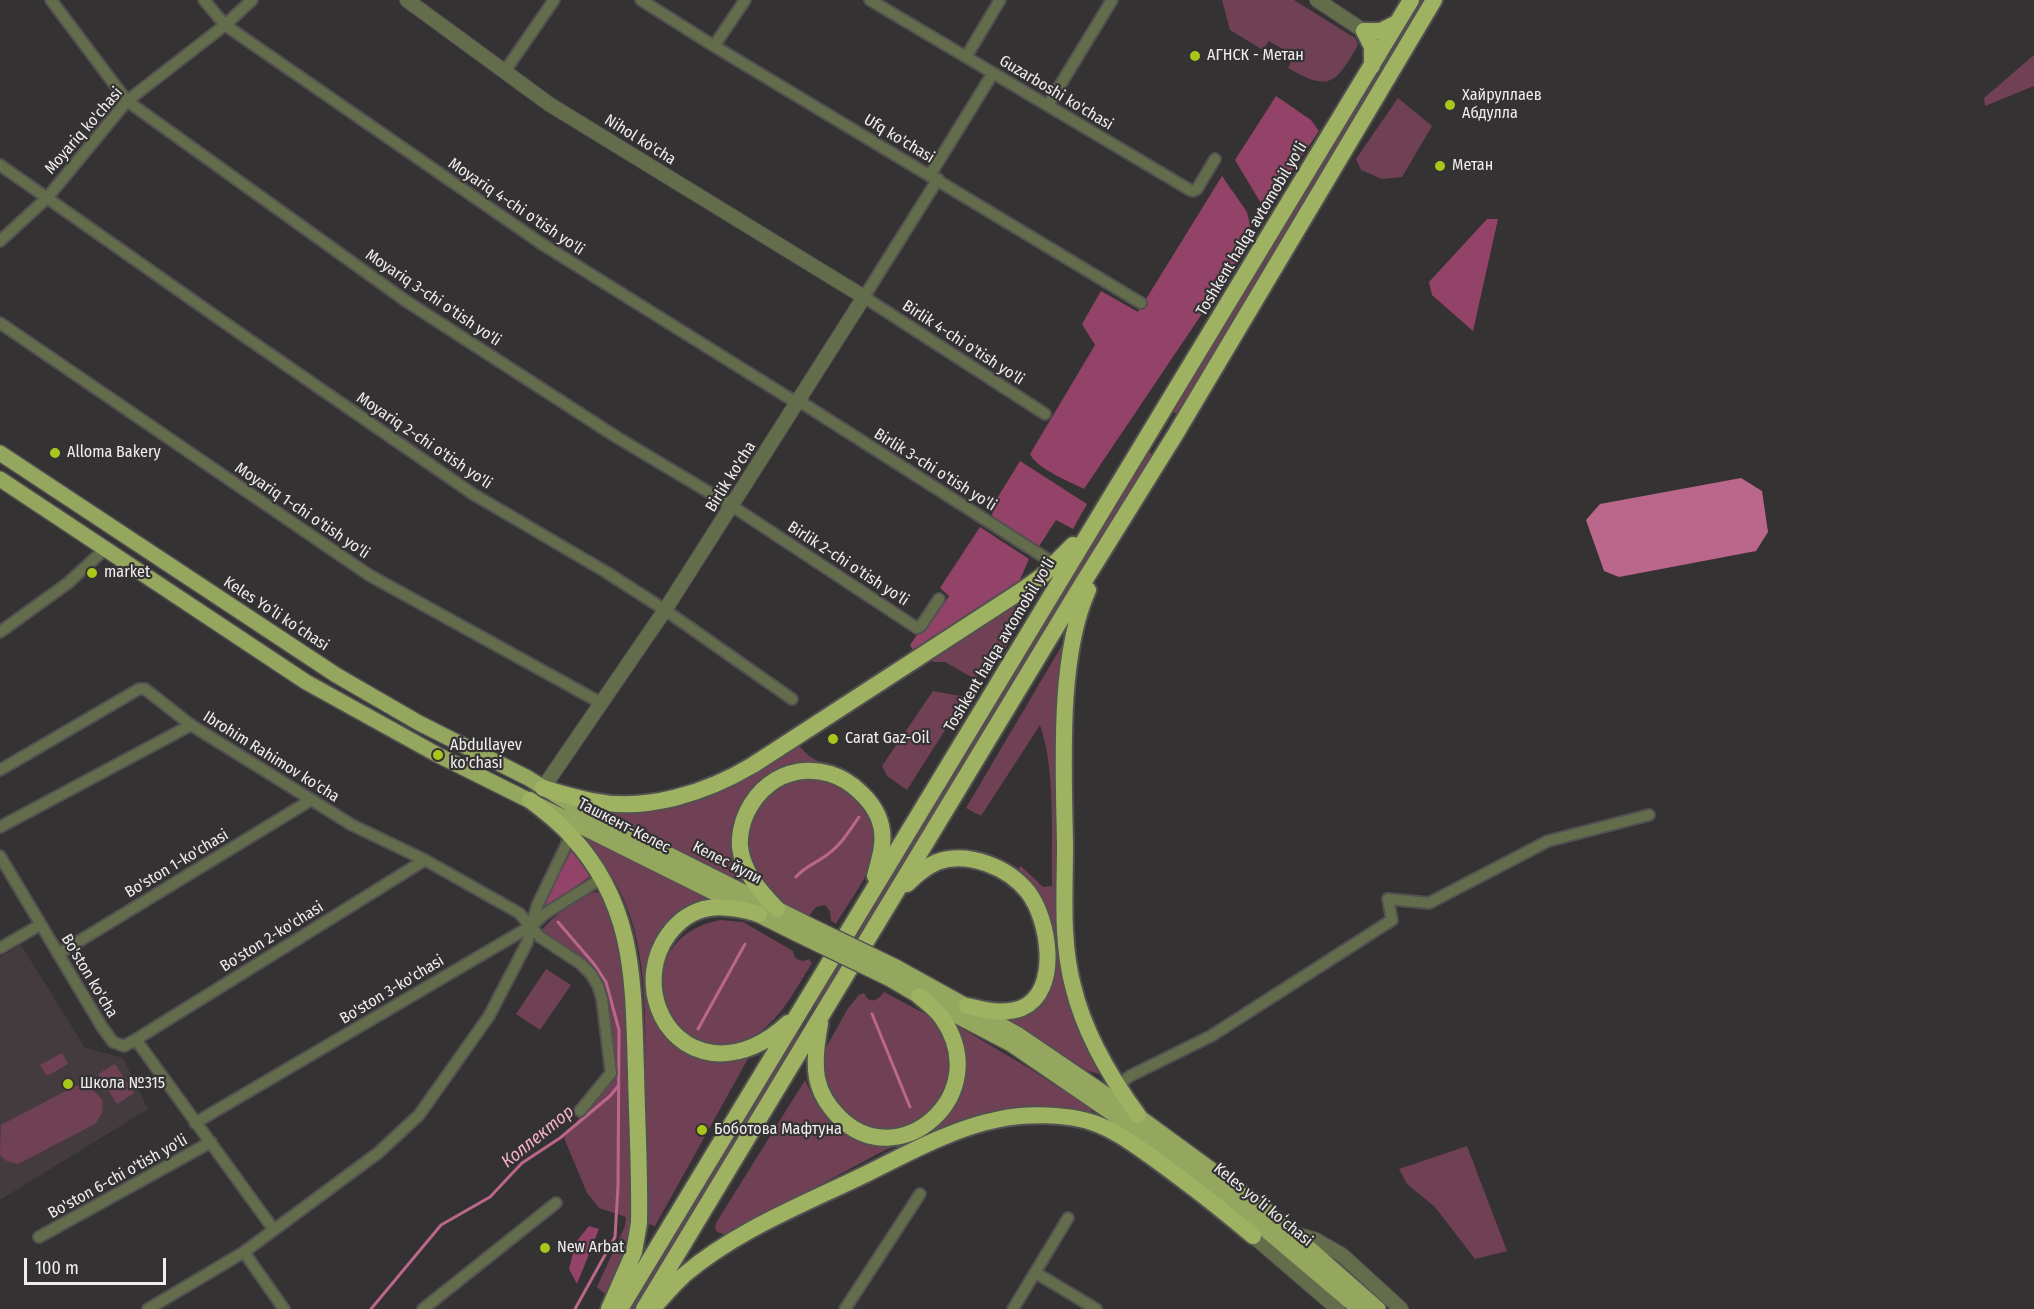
<!DOCTYPE html>
<meta charset="utf-8">
<style>
body{margin:0}
#map{position:relative;width:2034px;height:1309px;overflow:hidden;background:#353233;font-family:"Fira Sans Condensed",sans-serif}
canvas{display:block}
.scale{position:absolute;left:24px;top:1258px;width:142px;height:27px;box-sizing:border-box;border:3px solid #efeded;border-top:0;padding-left:8px;font-size:18px;line-height:21px;white-space:nowrap;color:#efeded;-webkit-text-stroke:4px #353233;paint-order:stroke}
</style>
<div id="map">
<canvas width="2034" height="1309"></canvas>
<div class="scale">100 m</div>
</div>
<script>
const context = document.querySelector('canvas').getContext('2d');
context.lineJoin = 'round';
function fill(path, color) { context.fillStyle = color; context.fill(path, 'evenodd'); }
function trace(path, color, width, dash) { context.strokeStyle = color; context.lineWidth = width; context.lineCap = dash ? 'butt' : 'round'; context.setLineDash(dash || []); context.stroke(path); }
function label(font, color, halo, rows, align = 'center') {
  context.font = font + ' "Fira Sans Condensed",sans-serif'; context.lineWidth = 4.5; context.setLineDash([]); context.textBaseline = 'middle'; context.strokeStyle = halo; context.fillStyle = color; for (const [text, x, y, turn = 0] of rows) {
    context.save(); context.translate(x, y); context.rotate((+turn || 0) * Math.PI / 180); context.textAlign = isNaN(turn) ? turn : align; if (halo) context.strokeText(text, 0, 0); context.fillText(text, 0, 0); context.restore();
  }
}
const built = new Path2D(`
 M21,945L85,1048L123,1058L148,1109L0,1200V957Z`);
const green = new Path2D(`
 M1222,0H1294L1355,38L1358,45C1335,84 1330,92 1288,68L1294,56L1269,41L1263,50L1230,30Z
 M1420,0H1427L1177,414L1172,411Z
 M2034,55V86L1985,106L1984,98Z
 M1398,98L1432,126L1402,177L1382,179L1361,170L1356,159Z
 M1148,452L1153,455L818,1008L813,1005Z
 M1048,577L991,672L973,678L945,662H933L930,655Z
 M1064,642L1066,643L1057,910L1106,1076L1088,1071L1000,1016H1012L1052,966L1016,872L1021,866L1043,887L1052,886C1051,837 1056,770 1040,725L981,816L966,808Z
 M933,691L966,697L907,790L887,776L882,766Z
 M795,742L809,756L821,763C791,762 766,770 747,796C742,803 736,812 735,821C732,839 739,868 746,885L591,807L639,808Z
 M806,778C828,782 844,787 860,803C864,807 870,812 873,817C889,853 853,895 836,924L831,921L830,911L825,905L816,907L809,916C796,910 783,906 773,896C748,872 736,828 761,800C772,787 791,782 806,778Z
 M569,827L716,900L668,923L656,1019L733,1060L749,1057L655,1226L649,1224L646,1218C649,1179 646,1138 646,1099C644,1031 651,954 620,891C608,866 588,847 569,827Z
 M594,892L605,894L626,958L634,1220L616,1275L606,1295L597,1287L625,1226L626,1217L599,1208L587,1193L564,1138L613,1074L606,993L582,959L541,931C556,913 573,903 594,892Z
 M720,920L743,922L793,951C794,960 802,963 809,959L812,963C798,985 787,1008 767,1026C737,1053 690,1054 670,1015C668,1010 663,1004 662,999C661,995 662,989 662,985C662,948 685,927 720,920Z
 M546,969L571,985L540,1030L516,1014Z
 M884,992L931,1017L954,1056L945,1100L915,1126L894,1131L853,1123L826,1091L821,1057L848,1008L859,995L864,993C870,1005 877,1001 884,992Z
 M951,1022L1027,1067L1092,1109L1091,1116L956,1123L885,1150L726,1235L717,1232L715,1228L716,1223L805,1080C819,1113 837,1140 876,1143C886,1144 898,1144 907,1139C913,1135 918,1127 923,1122C937,1108 950,1093 964,1079V1054Z
 M797,1031L802,1034L636,1309H629Z
 M62,1053L68,1064L47,1076L40,1065Z
 M115,1064L134,1093L117,1104L98,1074Z
 M75,1086C89,1086 95,1090 103,1101L102,1113L95,1124L18,1164L7,1161L0,1155L1,1125Z
 M1467,1146L1507,1251L1475,1259L1435,1207L1407,1184L1399,1169Z`);
const forest = new Path2D(`
 M1276,96L1311,120L1319,131L1265,210L1235,160Z
 M1222,176L1247,212L1253,238L1084,489C1070,482 1036,468 1030,454L1095,345L1082,324L1101,291L1138,312Z
 M1487,219H1498L1473,331L1432,295L1429,282Z
 M1020,461L1087,504L1073,529L1056,520L1038,548L992,518L993,505Z
 M980,527L1029,559L1016,589L913,650L910,645L918,633L935,617L949,596L940,588Z
 M572,850L593,874L542,911L540,909Z
 M589,1226L599,1229L577,1284L569,1269L576,1242Z`);
const water = new Path2D(`
 M1741,478L1762,491L1768,532L1756,551L1619,577L1604,571L1586,520L1600,504Z`);
const stream = new Path2D(`
 M796,877C805,866 817,863 828,854C841,845 850,830 859,817
 M558,922L594,964L606,982L619,1030L618,1186L615,1237L575,1309
 M872,1014L910,1107
 M698,1029L745,944
 M371,1309L441,1225L490,1197L522,1163L560,1138L610,1096L619,1085`);
const minor = new Path2D(`
 M51,0L127,101L406,301L618,438L732,506L917,628L921,626L939,599
 M204,0L225,25L542,244L797,403
 M641,0L714,46L1141,303
 M870,0L1190,190L1193,191L1197,189L1215,159
 M714,46L745,0
 M966,57L1000,0
 M505,71L554,0
 M1048,105L1112,0
 M0,165L238,332L473,494L606,572L665,610L792,699
 M930,175L993,73
 M938,179L864,297L1045,414
 M0,241L47,198L127,101L225,25L252,0
 M0,323L369,575L601,703
 M799,401L1055,564
 M0,632L68,583L105,549
 M0,770L139,689H145L191,725L352,825L425,860L519,913L540,937L581,964L591,974L598,986L602,999L611,1073L580,1111
 M0,827L191,725
 M0,856L102,1027L113,1042L124,1046L135,1040L139,1044L274,1230
 M0,948L40,925
 M58,954L311,800
 M135,1040L425,860
 M1118,1085L1130,1076L1211,1036L1392,920L1388,899L1429,903L1548,841L1649,815
 M195,1123L531,926L546,913L602,878
 M39,1237L211,1142
 M244,1252L284,1309
 M1036,1273L1096,1309
 M148,1309L244,1252L378,1153L419,1115L489,1016L527,943L537,906L571,835
 M423,1309L556,1203
 M845,1309L920,1194
 M1013,1309L1068,1218`);
const tertiary = new Path2D(`
 M407,0L549,104L864,297L665,610L543,788
 M1317,0L1364,31
 M1292,1233L1316,1240L1342,1255L1401,1309
 M1253,1236L1338,1309`);
const primary = new Path2D(`
 M0,453L336,675L419,723L528,778L578,809L803,922
 M0,479L306,682L438,755L797,934
 M896,967L1017,1034L1142,1119L1261,1206L1378,1309
 M890,979L919,996L1011,1044L1135,1129L1241,1209L1359,1309`);
const trunk = new Path2D(`
 M1372,66V47L1364,31H1381L1397,23
 M1088,590C1057,658 1064,771 1065,846C1065,892 1061,941 1073,986C1084,1032 1110,1077 1138,1115
 M543,788C559,793 576,798 592,801C647,812 706,793 753,765L1024,589L1042,576L1073,545
 M530,800C544,811 559,822 571,836C636,906 633,983 636,1072C637,1123 640,1173 639,1223L634,1252L609,1309
 M907,884C916,875 925,867 937,862C968,851 1008,867 1028,892C1049,919 1061,991 1022,1008C1004,1015 984,1010 967,1006
 M777,909C760,891 743,873 740,847C739,836 742,822 747,812C769,766 824,757 860,792C872,803 880,815 882,831C884,846 879,861 875,876
 M759,914C723,904 693,901 668,935C637,978 658,1046 713,1053C741,1056 768,1042 788,1023
 M820,1023C817,1041 814,1060 817,1078C820,1093 828,1106 839,1117C898,1177 996,1095 942,1018C936,1009 927,1003 919,996
 M653,1308C663,1297 673,1285 684,1275C737,1230 804,1204 866,1174C908,1153 953,1128 1000,1119C1026,1113 1069,1114 1094,1123C1114,1130 1132,1143 1149,1155C1185,1181 1219,1207 1253,1236
 M620,1309L1411,0
 M644,1309L1078,591L1175,435L1434,0`);
const primaryBridge = new Path2D(`
 M803,922L896,967
 M797,934L890,979`);
const markers = [
 [1195,56,6,"#a9c71a"],
 [1450,105,6,"#a9c71a"],
 [1440,166,6,"#a9c71a"],
 [55,453,6,"#a9c71a"],
 [92,573,6,"#a9c71a"],
 [833,739,6,"#a9c71a"],
 [438,755,6,"#a9c71a"],
 [68,1084,6,"#a9c71a"],
 [702,1130,6,"#a9c71a"],
 [545,1248,6,"#a9c71a"]
];
const poiNames = [
 ["АГНСК - Метан",1207,56],
 ["Хайруллаев",1462,96],
 ["Абдулла",1462,114],
 ["Метан",1452,166],
 ["Alloma Bakery",67,453],
 ["market",104,573],
 ["Carat Gaz-Oil",845,739],
 ["Abdullayev",450,746],
 ["ko'chasi",450,764],
 ["Школа №315",80,1084],
 ["Боботова Мафтуна",714,1130],
 ["New Arbat",557,1248]
];
const streetNames = [
 ["Guzarboshi ko'chasi",1056,93,31],
 ["Moyariq ko'chasi",84,131,-49],
 ["Ufq ko'chasi",899,139,31],
 ["Nihol ko'cha",640,140,32],
 ["Moyariq 4-chi o'tish yo'li",516,207,34],
 ["Toshkent halqa avtomobil yo'li",1252,229,-59],
 ["Moyariq 3-chi o'tish yo'li",433,298,34],
 ["Birlik 4-chi o'tish yo'li",963,343,33],
 ["Moyariq 2-chi o'tish yo'li",424,441,34],
 ["Birlik 3-chi o'tish yo'li",935,470,32],
 ["Birlik ko'cha",731,477,-58],
 ["Moyariq 1-chi o'tish yo'li",302,511,34],
 ["Birlik 2-chi o'tish yo'li",848,564,33],
 ["Keles Yoʻli koʻchasi",276,614,33],
 ["Toshkent halqa avtomobil yo'li",1000,645,-59],
 ["Ibrohim Rahimov ko'cha",271,757,32],
 ["Ташкент-Келес",624,826,27],
 ["Келес йули",727,863,27],
 ["Bo'ston 1-ko'chasi",177,864,-31],
 ["Bo'ston 2-ko'chasi",272,937,-32],
 ["Bo'ston ko'cha",89,976,59],
 ["Bo'ston 3-ko'chasi",392,990,-31],
 ["Bo'ston 6-chi o'tish yo'li",118,1177,-29],
 ["Keles yoʻli koʻchasi",1263,1205,39]
];
const waterNames = [
 ["Коллектор",538,1137,-39]
];
fill(built, '#443b3f');
fill(green, '#704155');
fill(forest, '#934367');
fill(water, '#ba678b');
trace(stream, '#ba678b', 3);
trace(minor, '#535051', 14);
trace(tertiary, '#535051', 16);
trace(primary, '#535051', 18);
trace(trunk, '#535051', 20);
trace(minor, '#646d4b', 10);
trace(tertiary, '#646d4b', 14);
trace(primary, '#95a65f', 15);
trace(trunk, '#9eb262', 16);
trace(primaryBridge, '#535051', 18, []);
trace(primaryBridge, '#95a65f', 15);
for (const [x, y, r, color] of markers) { const dot = new Path2D(); dot.arc(x, y, r, 0, 2 * Math.PI); context.fillStyle = color; context.fill(dot); trace(dot, '#353233', 2); }
label('16px', '#efeded', '#353233', poiNames, 'left');
label('16px', '#efeded', '#353233', streetNames);
label('italic 18px', '#f4b0cb', '#353233', waterNames);
</script>
